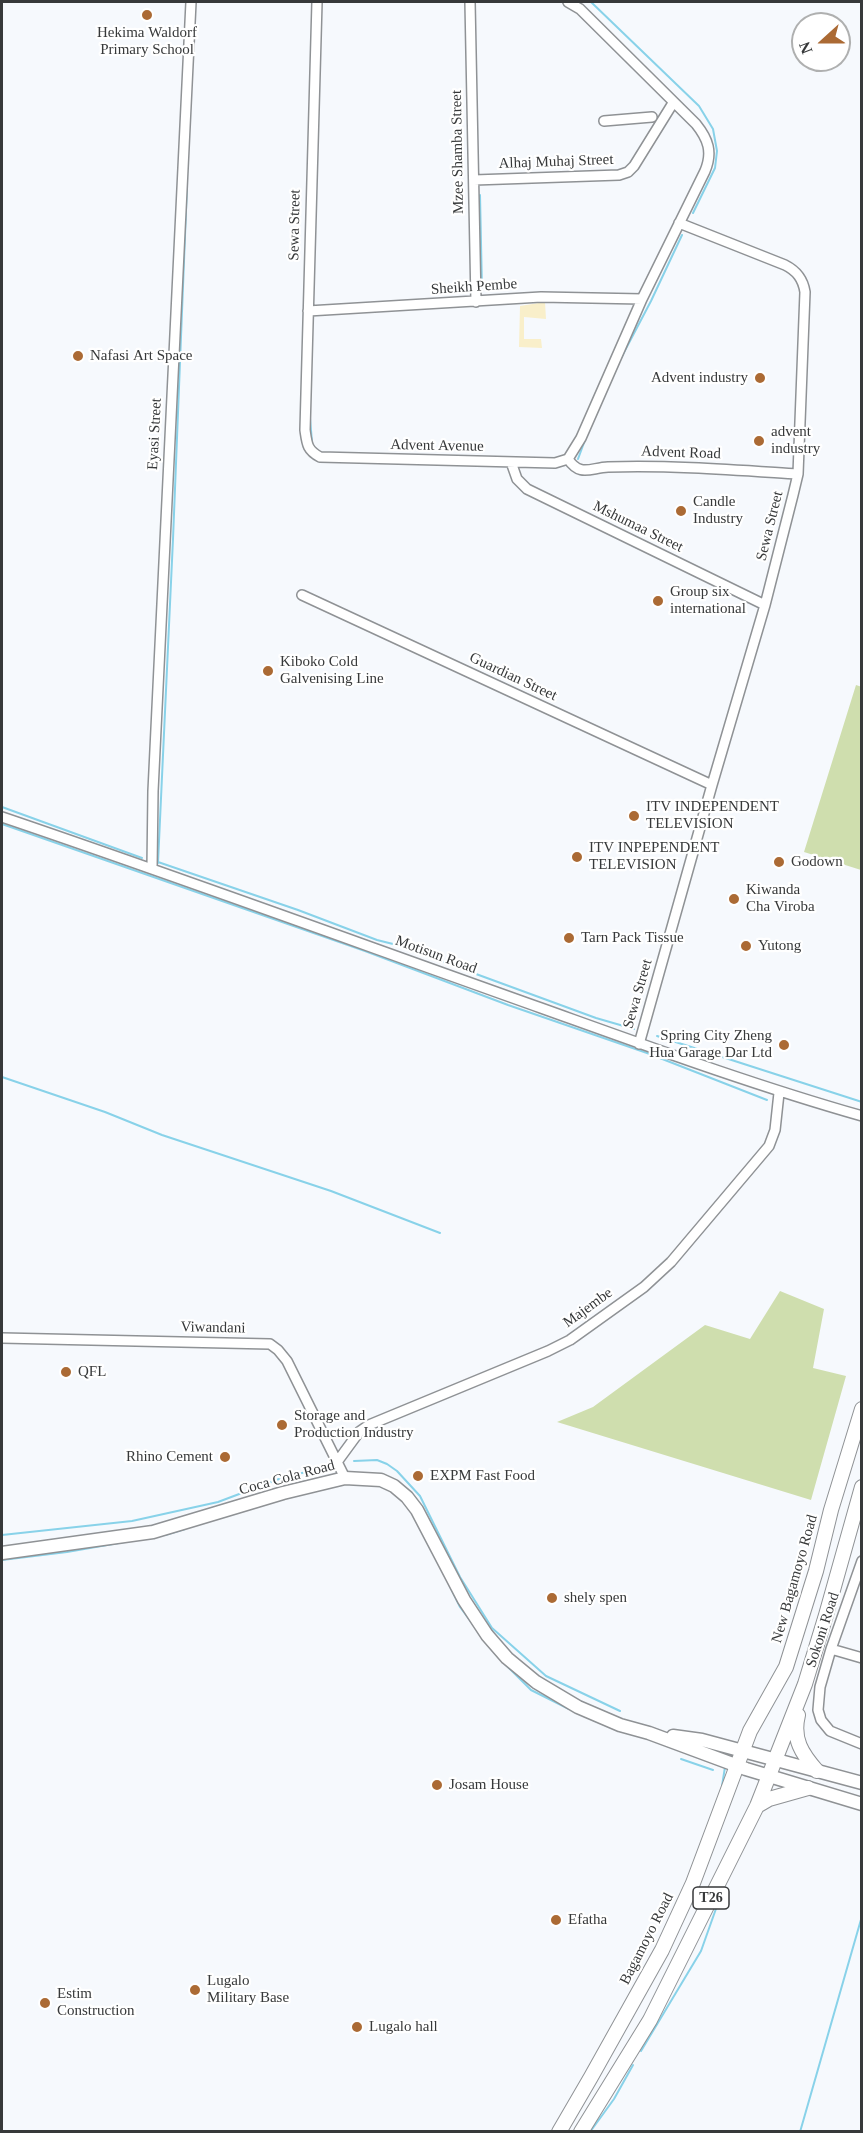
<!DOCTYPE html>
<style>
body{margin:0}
#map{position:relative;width:863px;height:2133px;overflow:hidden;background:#f6f9fd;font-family:Georgia,serif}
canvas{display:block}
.frame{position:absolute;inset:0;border:3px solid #37393a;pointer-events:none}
.north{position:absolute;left:791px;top:12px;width:60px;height:60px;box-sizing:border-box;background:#fff;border:2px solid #afb0b0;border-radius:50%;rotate:249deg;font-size:16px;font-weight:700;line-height:24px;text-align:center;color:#37393a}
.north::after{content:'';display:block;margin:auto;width:21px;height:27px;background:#ab6a34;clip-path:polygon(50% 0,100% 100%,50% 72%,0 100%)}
</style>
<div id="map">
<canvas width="863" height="2133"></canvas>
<div class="frame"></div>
<div class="north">N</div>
</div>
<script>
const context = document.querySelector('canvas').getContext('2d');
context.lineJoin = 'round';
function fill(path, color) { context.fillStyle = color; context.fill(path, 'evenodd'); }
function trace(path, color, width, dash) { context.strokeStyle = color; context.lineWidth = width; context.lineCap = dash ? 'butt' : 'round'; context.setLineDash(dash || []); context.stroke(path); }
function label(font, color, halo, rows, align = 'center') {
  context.font = font + ' Georgia,serif'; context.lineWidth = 4.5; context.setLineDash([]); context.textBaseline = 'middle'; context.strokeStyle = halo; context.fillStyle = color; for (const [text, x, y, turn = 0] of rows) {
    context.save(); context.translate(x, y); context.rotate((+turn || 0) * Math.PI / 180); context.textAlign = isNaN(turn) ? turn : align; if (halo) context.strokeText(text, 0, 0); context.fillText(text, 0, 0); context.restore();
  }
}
const green = new Path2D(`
 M856,685L862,687L861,870L804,852Z
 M780,1291L824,1309L813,1368L846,1376L811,1500L557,1422L593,1407L705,1325L750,1339Z`);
const sand = new Path2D(`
 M545,302L546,319L524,317V339H541L542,348L519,347L520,306Z`);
const stream = new Path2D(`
 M591,2L699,106L713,129L717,151L715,168L693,213
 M480,195L482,290
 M621,358L651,301L682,235
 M310,418L312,442
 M578,459L585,440
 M2,807L142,858
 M2,824L365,951L508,1005L647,1053L767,1100
 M158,862L298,910L377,940L397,945L596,1018L634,1029
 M158,863L173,539L187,185
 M657,1036L862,1102
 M2,1077L105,1112L162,1135L331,1191L440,1233
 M354,1461L377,1460L387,1464L397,1471L420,1496L460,1577L492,1628L546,1676L620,1711
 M2,1535L132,1521L218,1502L287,1476L332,1467
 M165,1535L185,1529
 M2,1560L67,1552L136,1540
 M448,1582L460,1607L490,1647
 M506,1665L531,1690L569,1709
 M593,1720L624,1732
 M681,1759L713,1770
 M722,1786L725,1767L723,1766
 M641,2051L701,1951L723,1889
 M590,2132L614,2099L633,2065
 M800,2132L862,1916`);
const minor = new Path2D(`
 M317,2L305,430C307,444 307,450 320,457L555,463L568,459
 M470,2L476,302
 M604,121L652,117
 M474,180L619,175L628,172L634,166L673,103
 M308,311L541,297L642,299
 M568,459L581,438L642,299L705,171C713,152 708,139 696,124L580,9L568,2
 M568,459C580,477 590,468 608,467C672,465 735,470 798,474
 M511,462L517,479L527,489L765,605
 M302,595L712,785
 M2,817C182,878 361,944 541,1008C647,1046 753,1085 862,1116
 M152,868L153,791L191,2
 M639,1044L712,785L765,605L793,495L798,474L805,292C803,279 797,271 785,265L679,223
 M2,1338L270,1344L278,1350L287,1361L345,1478
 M337,1462L359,1432L369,1425L548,1351L570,1340L644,1287L671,1262L769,1146L775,1130L779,1093
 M862,1561L831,1649L820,1687L818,1710L821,1720L830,1731L862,1744
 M831,1649L862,1658`);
const major = new Path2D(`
 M2,1553L153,1532L283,1493L345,1478L381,1480L394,1486L407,1497L417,1510L464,1600L487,1635L507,1658L536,1682L578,1707L620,1725L649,1733L746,1769L862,1804
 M673,1736L702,1740L862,1783`);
const highway = new Path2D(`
 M798,1715C792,1739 802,1754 817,1771
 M757,1806L769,1799L808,1788
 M559,2132L591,2077L662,1950L693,1883L750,1731L786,1667L816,1571L831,1510L862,1409
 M581,2132L650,2020L757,1806L805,1684L826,1615L862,1487`);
const markers = [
 [147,15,6,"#ab6a34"],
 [78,356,6,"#ab6a34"],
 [760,378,6,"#ab6a34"],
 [759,441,6,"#ab6a34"],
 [681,511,6,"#ab6a34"],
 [658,601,6,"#ab6a34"],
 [268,671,6,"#ab6a34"],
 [634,816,6,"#ab6a34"],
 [577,857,6,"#ab6a34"],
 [779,862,6,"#ab6a34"],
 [734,899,6,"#ab6a34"],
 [569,938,6,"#ab6a34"],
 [746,946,6,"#ab6a34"],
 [784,1045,6,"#ab6a34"],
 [66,1372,6,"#ab6a34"],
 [282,1425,6,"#ab6a34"],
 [225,1457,6,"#ab6a34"],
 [418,1476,6,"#ab6a34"],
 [552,1598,6,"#ab6a34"],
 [437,1785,6,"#ab6a34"],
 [556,1920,6,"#ab6a34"],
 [195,1990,6,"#ab6a34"],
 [45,2003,6,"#ab6a34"],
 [357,2027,6,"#ab6a34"]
];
const shields = [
 [711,1898,36]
];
const shieldNames = [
 ["T26",711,1898]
];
const poiNames = [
 ["Hekima Waldorf",147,33,"center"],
 ["Primary School",147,50,"center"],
 ["Nafasi Art Space",90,356],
 ["Advent industry",748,378,"right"],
 ["advent",771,432],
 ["industry",771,449],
 ["Candle",693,502],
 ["Industry",693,519],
 ["Group six",670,592],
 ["international",670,609],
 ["Kiboko Cold",280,662],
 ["Galvenising Line",280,679],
 ["ITV INDEPENDENT",646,807],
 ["TELEVISION",646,824],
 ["ITV INPEPENDENT",589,848],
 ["TELEVISION",589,865],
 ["Godown",791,862],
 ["Kiwanda",746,890],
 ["Cha Viroba",746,907],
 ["Tarn Pack Tissue",581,938],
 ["Yutong",758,946],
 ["Spring City Zheng",772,1036,"right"],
 ["Hua Garage Dar Ltd",772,1053,"right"],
 ["QFL",78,1372],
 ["Storage and",294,1416],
 ["Production Industry",294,1433],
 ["Rhino Cement",213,1457,"right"],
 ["EXPM Fast Food",430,1476],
 ["shely spen",564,1598],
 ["Josam House",449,1785],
 ["Efatha",568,1920],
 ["Lugalo",207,1981],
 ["Military Base",207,1998],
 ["Estim",57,1994],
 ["Construction",57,2011],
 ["Lugalo hall",369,2027]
];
const streetNames = [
 ["Mzee Shamba Street",458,152,-91],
 ["Alhaj Muhaj Street",556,162,-2],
 ["Sewa Street",295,225,-89],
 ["Sheikh Pembe",474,287,-4],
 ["Eyasi Street",155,434,-87],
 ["Advent Avenue",437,446,1],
 ["Advent Road",681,453,2],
 ["Sewa Street",770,526,-76],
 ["Mshumaa Street",638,527,26],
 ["Guardian Street",513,677,25],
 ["Motisun Road",436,955,20],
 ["Sewa Street",638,994,-74],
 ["Majembe",588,1308,-36],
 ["Viwandani",213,1328,1],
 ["Coca Cola Road",287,1478,-15],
 ["New Bagamoyo Road",795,1579,-74],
 ["Sokoni Road",823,1630,-72],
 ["Bagamoyo Road",647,1939,-63]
];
fill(green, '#cfdeae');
fill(sand, '#f9efca');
trace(stream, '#88d2e9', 2);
trace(minor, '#8f9295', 12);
trace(major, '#8f9295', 15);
trace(highway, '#8f9295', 16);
trace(minor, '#fff', 9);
trace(major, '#fff', 12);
trace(highway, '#fff', 14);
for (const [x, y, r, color] of markers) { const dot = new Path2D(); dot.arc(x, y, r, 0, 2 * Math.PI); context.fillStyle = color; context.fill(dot); trace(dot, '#fff', 2); }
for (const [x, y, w] of shields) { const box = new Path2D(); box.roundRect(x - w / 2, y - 11, w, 22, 4.5); context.fillStyle = '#fff'; context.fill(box); trace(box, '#37393a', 1.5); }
label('bold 14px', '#37393a', null, shieldNames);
label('15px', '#37393a', '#fff', poiNames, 'left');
label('15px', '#37393a', '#fff', streetNames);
</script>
